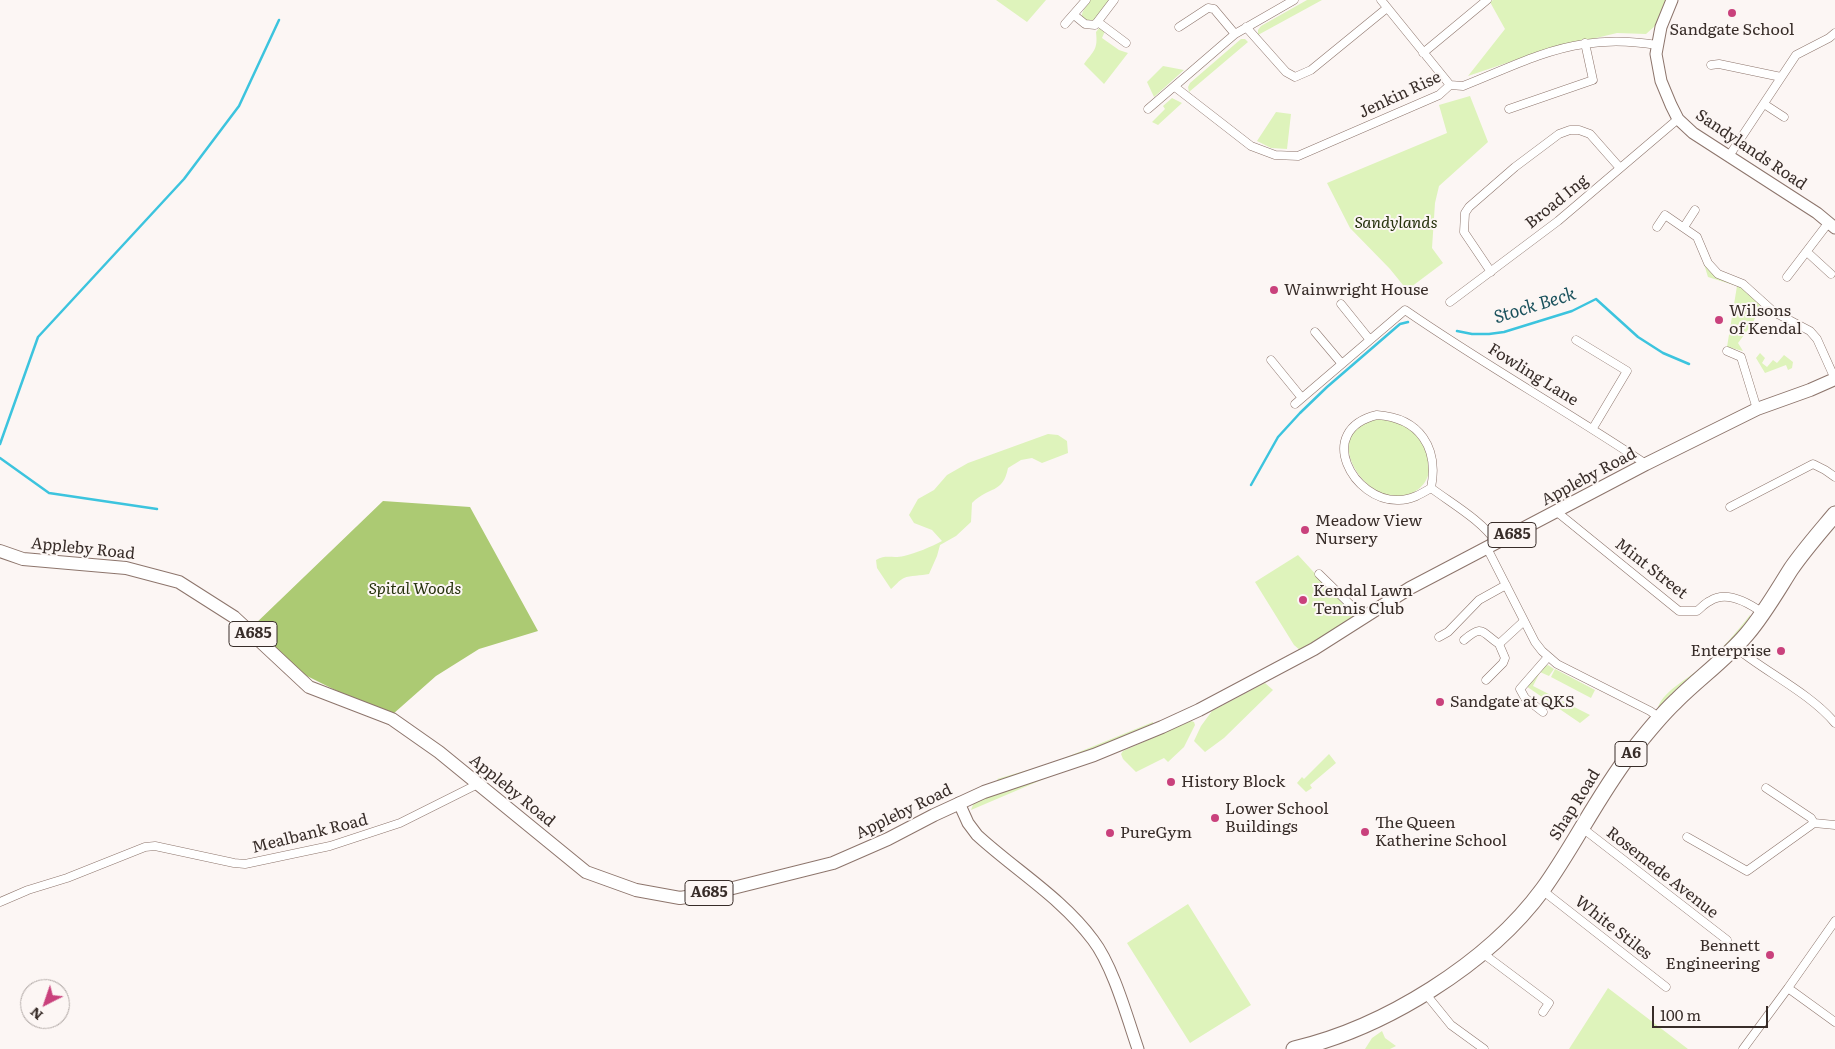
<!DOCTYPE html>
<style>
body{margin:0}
#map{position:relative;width:1835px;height:1049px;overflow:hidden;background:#fcf6f4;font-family:Literata,serif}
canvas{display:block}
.north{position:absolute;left:20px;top:979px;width:50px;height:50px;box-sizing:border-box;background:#fcf6f4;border:1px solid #aea6a3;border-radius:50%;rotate:221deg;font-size:14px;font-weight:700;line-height:20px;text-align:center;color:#382d29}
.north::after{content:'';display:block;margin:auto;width:18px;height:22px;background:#c9417c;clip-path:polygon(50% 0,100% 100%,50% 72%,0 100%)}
.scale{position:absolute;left:1652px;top:1006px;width:116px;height:22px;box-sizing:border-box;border:2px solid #382d29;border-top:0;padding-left:6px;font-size:15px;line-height:18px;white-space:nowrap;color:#382d29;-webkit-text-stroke:4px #fcf6f4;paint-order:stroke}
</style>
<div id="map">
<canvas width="1835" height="1049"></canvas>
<div class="north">N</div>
<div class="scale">100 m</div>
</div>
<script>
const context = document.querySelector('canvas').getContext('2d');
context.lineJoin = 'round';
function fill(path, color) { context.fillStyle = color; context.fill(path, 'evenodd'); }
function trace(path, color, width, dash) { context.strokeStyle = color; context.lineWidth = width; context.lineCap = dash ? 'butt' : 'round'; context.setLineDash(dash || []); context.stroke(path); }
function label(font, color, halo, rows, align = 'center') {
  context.font = font + ' Literata,serif'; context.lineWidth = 4; context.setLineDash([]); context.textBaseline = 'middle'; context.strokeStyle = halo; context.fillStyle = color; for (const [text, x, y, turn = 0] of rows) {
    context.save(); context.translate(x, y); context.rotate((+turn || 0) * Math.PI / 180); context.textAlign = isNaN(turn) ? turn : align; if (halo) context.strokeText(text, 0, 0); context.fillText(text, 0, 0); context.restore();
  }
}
const green = new Path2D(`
 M996,0H1046L1027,22Z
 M1088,0H1110L1093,21L1085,20L1082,17C1081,10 1088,7 1088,0Z
 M1307,0H1322L1258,35V30L1261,26Z
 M1493,0H1666L1655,26L1646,34L1617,33L1542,51L1468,76L1505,29L1490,2Z
 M1100,27L1105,31L1102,38L1119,50L1128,53L1104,84L1084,64C1094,50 1098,50 1096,32Z
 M1241,39H1245L1248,42L1189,92L1188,87L1190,83Z
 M1163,66L1184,70L1154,97L1147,82Z
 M1470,96L1488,142L1439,186L1435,203L1432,248L1443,263L1407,290L1390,269L1350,228L1327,183L1447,133L1439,105Z
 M1172,98L1182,103L1158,125L1152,122L1165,109L1163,106Z
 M1276,112L1291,114L1287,149L1271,148L1257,141Z
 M1704,264L1717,277L1742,288L1760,305L1753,323L1738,343L1743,351L1727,347L1737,286L1708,277Z
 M1760,353L1765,358L1762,363L1767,367L1773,360L1777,363L1784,355L1793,362L1792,368L1788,370L1786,365L1765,373L1756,358Z
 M1379,419C1390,420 1402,423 1411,430C1437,451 1438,489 1401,497C1396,498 1391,497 1386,495C1350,483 1327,425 1379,419Z
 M1048,434L1058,435L1067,441L1068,453L1042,463L1032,458L1021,460L1008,468C1003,494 989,486 972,503L971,522L956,536L940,545L937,556L929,574C921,576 910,575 904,578C899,580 895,586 891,589L877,568L876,560C887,554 892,559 904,556C916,553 931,547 942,541L932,530L914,523L909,515L918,499L934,490L947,475L968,463Z
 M1298,555L1356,618L1301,651L1294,645L1255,582Z
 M1750,615V621L1738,635L1660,707H1658C1665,689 1690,678 1704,665C1721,650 1736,633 1750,615Z
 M1548,665L1554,669L1549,676L1540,672L1533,686L1590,715L1580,723L1526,686L1544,667Z
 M1555,669L1595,690L1591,698L1551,677Z
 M1265,683L1273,690L1224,738L1205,752L1194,741L1201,726L1212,711Z
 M1191,721L1194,722L1195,725L1184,747L1168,762L1164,758L1136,772L1123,759L1121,754L1123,751Z
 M1153,722V726L1113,744L999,781L997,779L1052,763Z
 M1329,754L1336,763L1310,785L1312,788L1306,792L1297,783L1302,777L1304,779Z
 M1046,778L971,810L974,802L1000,791Z
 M1188,904L1251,1005L1190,1043L1127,943Z
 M1608,988L1688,1049H1569Z
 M1382,1031L1385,1038L1396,1046L1390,1049H1365L1372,1038Z`);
const forest = new Path2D(`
 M383,501L470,507L538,631L479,649L436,676L393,714L337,691L295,670L252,627Z`);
const stream = new Path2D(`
 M1457,331L1472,334H1489L1504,332L1572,311L1596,299L1638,337L1663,353L1689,364
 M0,444L38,337L184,179L239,106L279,20
 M0,458L49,493L157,509
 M1251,485L1278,437L1300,413L1327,387L1400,324L1408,322`);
const street = new Path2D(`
 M1381,0L1450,85
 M1074,15L1085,24L1095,25L1114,0
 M1098,22L1126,43
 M1065,24L1086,0
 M1179,27L1208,8L1214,9L1235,34
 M1246,27L1286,72L1295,77L1311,70L1387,8
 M1423,53L1487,0
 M1711,65L1719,64L1781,77
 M1450,85L1463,86C1502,71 1542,50 1584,44C1608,40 1633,41 1657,45
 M1175,87L1251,146L1275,155L1298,156L1439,95L1450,85
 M1764,104L1784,117
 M1148,109L1235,34L1294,0
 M1509,109L1593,80L1585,43
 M1729,156L1796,55L1829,38L1835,33
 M1657,227L1665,215L1697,237L1708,263L1718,274L1743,284L1774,312L1810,331L1817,339L1835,379
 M1684,227L1695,210
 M1807,252L1831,274
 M1491,272L1464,232L1465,213L1469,207L1515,167L1559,134L1570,130H1579L1590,134L1620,168
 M1787,277L1829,222
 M1450,302L1558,221L1678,119
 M1341,304L1370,340
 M1315,332L1342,364
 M1576,340L1627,371L1593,428
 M1727,351L1741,357L1757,409
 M1271,360L1302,398
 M1295,404L1405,310C1483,364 1567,411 1646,464
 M1377,415C1420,418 1439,448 1431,488C1421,494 1411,500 1399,500C1353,502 1314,430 1377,415Z
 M1431,488C1454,505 1481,520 1497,543
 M1730,507L1813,464L1825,470L1835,477
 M1557,512L1679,611H1697C1701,608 1705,603 1710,601C1726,590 1749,603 1763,613
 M1487,548L1535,642L1542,651L1557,664L1650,711L1660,718
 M1319,574L1364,618
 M1439,637L1448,632L1479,600L1506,585
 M1464,640C1483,624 1481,632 1499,644
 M1735,647C1765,672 1810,693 1835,723
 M1486,680L1503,663L1505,658L1499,644L1524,621
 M1543,712L1525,698L1520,689L1548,657
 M1766,788L1811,818L1814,823L1835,825
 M1581,827L1727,940
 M1687,837L1747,871L1814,823
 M1542,890L1666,987
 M0,902L28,890L67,878L145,847L155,846L234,863L245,864L330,846L400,823L478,784
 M1481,952L1549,1003L1543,1012
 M1788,988L1835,1022
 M1425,993L1451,1025L1484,1049
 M1743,1049L1788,988L1835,921`);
const secondary = new Path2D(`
 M1672,0L1661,27L1656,54L1661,81L1671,105L1678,119L1693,133L1817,213L1835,228
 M959,803L968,823L977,835C1015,870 1062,898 1093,940C1113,966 1127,1017 1138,1049`);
const primary = new Path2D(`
 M0,551L23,559L126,568L179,582L234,617L309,687L392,719L439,752L586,872L636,890L680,898L717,892L833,863L888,839L934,815L984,792L1094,755L1162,727L1199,710L1314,649L1410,588L1646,464L1757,409L1810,390L1835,379`);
const highway = new Path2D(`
 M1294,1049C1384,1028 1488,964 1543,889C1574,846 1597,797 1630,754C1644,736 1659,717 1676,701C1699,678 1726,659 1747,634C1764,614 1777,591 1791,569C1804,550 1820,532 1835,514`);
const markers = [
 [1732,13,5,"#c9417c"],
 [1274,290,5,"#c9417c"],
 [1719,320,5,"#c9417c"],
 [1305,530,5,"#c9417c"],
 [1303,600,5,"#c9417c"],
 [1781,651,5,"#c9417c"],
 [1440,702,5,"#c9417c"],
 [1171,782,5,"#c9417c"],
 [1215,818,5,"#c9417c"],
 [1365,832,5,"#c9417c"],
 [1110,833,5,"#c9417c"],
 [1770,955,5,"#c9417c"]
];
const shields = [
 [1512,535,48],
 [253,634,48],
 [1631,754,32],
 [709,893,48]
];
const shieldNames = [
 ["A685",1512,535],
 ["A685",253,634],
 ["A6",1631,754],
 ["A685",709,893]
];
const poiNames = [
 ["Sandgate School",1732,30,"center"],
 ["Wainwright House",1284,290],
 ["Wilsons",1729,311],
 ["of Kendal",1729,329],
 ["Meadow View",1315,521],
 ["Nursery",1315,539],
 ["Kendal Lawn",1313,591],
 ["Tennis Club",1313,609],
 ["Enterprise",1771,651,"right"],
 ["Sandgate at QKS",1450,702],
 ["History Block",1181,782],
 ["Lower School",1225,809],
 ["Buildings",1225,827],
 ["The Queen",1375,823],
 ["Katherine School",1375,841],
 ["PureGym",1120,833],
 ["Bennett",1760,946,"right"],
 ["Engineering",1760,964,"right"]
];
const streetNames = [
 ["Jenkin Rise",1400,95,-25],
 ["Sandylands Road",1751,150,34],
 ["Broad Ing",1557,202,-39],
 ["Fowling Lane",1533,375,32],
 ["Appleby Road",1589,477,-28],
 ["Appleby Road",83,549,6],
 ["Mint Street",1651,569,38],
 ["Appleby Road",512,791,39],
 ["Shap Road",1575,805,-58],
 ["Appleby Road",904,812,-26],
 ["Mealbank Road",310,834,-14],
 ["Rosemede Avenue",1662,873,38],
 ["White Stiles",1613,928,38]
];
const parkNames = [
 ["Sandylands",1396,223],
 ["Spital Woods",415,589]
];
const waterNames = [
 ["Stock Beck",1535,306,-17]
];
fill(green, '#def3bb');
fill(forest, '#acca73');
trace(stream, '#3cc4de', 2.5);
trace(street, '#8d756c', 9);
trace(secondary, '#8d756c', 13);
trace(primary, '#8d756c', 14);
trace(highway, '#8d756c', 17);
trace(street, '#fff', 8);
trace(secondary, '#fff', 11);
trace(primary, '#fff', 12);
trace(highway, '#fff', 15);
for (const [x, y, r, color] of markers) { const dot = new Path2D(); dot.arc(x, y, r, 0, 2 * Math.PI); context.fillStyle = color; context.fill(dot); trace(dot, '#fcf6f4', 2); }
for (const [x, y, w] of shields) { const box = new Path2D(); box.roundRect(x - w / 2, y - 12.5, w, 25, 4); context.fillStyle = '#fcf6f4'; context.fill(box); trace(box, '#382d29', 1); }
label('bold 15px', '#382d29', null, shieldNames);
label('16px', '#382d29', '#fcf6f4', poiNames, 'left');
label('16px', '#382d29', '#fcf6f4', streetNames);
label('italic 16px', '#27330e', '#fcf6f4', parkNames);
label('italic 18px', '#1b525d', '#fcf6f4', waterNames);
</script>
